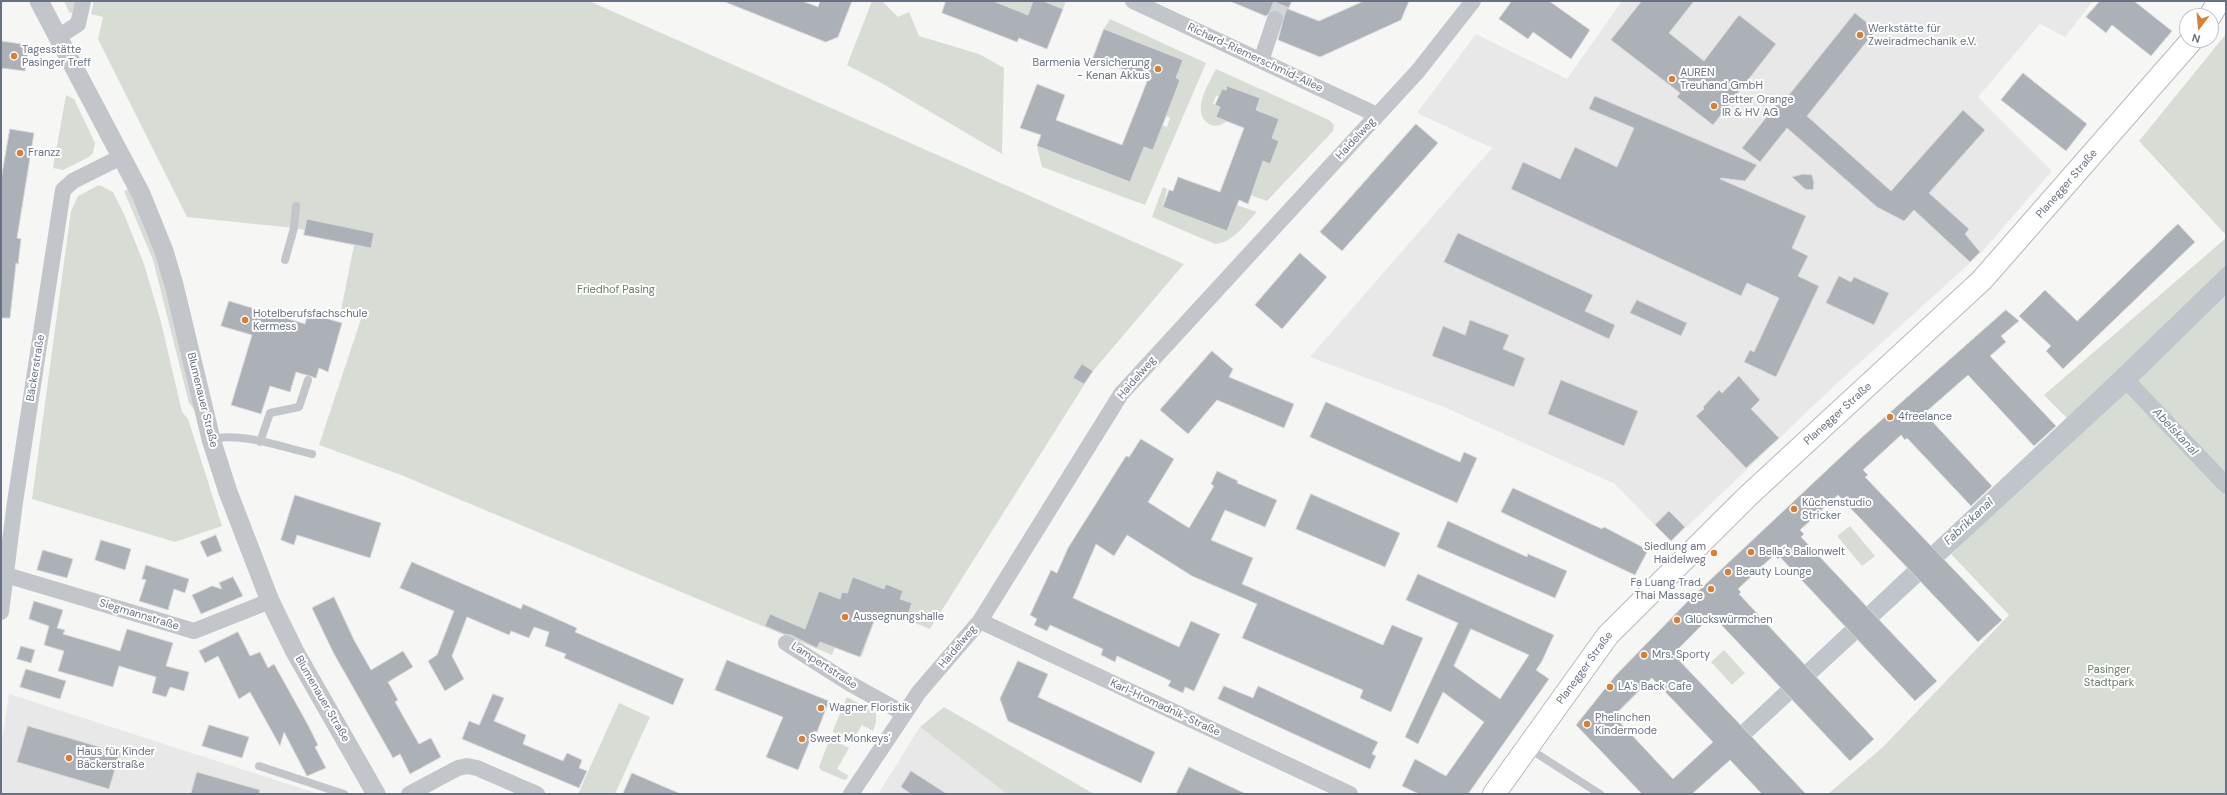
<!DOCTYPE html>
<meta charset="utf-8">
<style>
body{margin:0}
#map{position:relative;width:2227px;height:795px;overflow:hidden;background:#f6f7f4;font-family:"DM Sans",sans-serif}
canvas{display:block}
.frame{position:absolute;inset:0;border:2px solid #687183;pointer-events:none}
.north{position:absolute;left:2179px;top:8px;width:40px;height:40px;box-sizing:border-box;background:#fff;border:1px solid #c3c6cd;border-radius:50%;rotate:196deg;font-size:11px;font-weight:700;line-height:16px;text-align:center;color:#687183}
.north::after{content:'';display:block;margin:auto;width:14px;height:18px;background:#d77f34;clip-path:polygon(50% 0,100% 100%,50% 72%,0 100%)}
</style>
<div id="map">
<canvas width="2227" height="795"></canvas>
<div class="frame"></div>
<div class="north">N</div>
</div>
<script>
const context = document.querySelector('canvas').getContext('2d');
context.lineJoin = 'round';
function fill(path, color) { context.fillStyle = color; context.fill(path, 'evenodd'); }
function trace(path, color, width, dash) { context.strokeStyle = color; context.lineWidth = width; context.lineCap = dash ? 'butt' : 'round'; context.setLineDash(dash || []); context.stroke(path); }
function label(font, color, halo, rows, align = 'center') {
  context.font = font + ' "DM Sans",sans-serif'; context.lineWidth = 4; context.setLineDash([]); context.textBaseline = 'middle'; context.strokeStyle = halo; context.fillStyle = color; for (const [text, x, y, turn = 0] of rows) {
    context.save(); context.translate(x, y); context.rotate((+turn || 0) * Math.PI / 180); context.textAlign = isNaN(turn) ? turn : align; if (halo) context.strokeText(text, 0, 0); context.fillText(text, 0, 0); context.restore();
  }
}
const built = new Path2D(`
 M1622,1H2093L2065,37L2040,24L1978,97L2052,171L1981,253L1835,385L1671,542L1615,484L1444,407L1310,357L1492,148L1417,113L1476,34L1567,79Z
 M9,694L319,794H1V747Z
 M920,727L1007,794H878Z`);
const green = new Path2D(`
 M64,1H75L72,13L69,12Z
 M94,1H589L1184,264L1093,371L930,629L894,615L893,617L889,615L887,620L876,616L862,656L835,647L832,655L401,475L319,445L362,316L341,310L354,245L304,235L305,230L294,228L187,217L98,39L103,17L91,14Z
 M872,1H882L898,17L909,12L919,36L979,54L1004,68L1002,154L883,84L847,65Z
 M993,1H1033L1028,15Z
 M1043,1H1066L1063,9Z
 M1110,19L1206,63L1145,205L1042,167L1037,146L1130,182L1144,147L1153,150L1162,125L1167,127L1170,118L1166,116L1180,80L1176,78L1183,60L1104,29Z
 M2226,34V235L2139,141Z
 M1216,69L1329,120L1334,125L1333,131L1267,201L1250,195L1263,161L1270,164L1279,141L1272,138L1256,110L1260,98L1227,86L1226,90L1222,89L1219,96H1216L1213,104L1220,107L1216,117L1227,121C1221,125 1216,128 1209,124C1190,112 1209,83 1216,69Z
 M66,95L74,99L95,143L93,153L89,157L63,170L53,168Z
 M99,185L113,192L124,214L144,264L161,322L182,412L188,419L222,526L175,542L32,499L71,211L78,196Z
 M1163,187L1167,189L1163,207L1227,231L1237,205L1257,212C1245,224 1233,243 1215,244L1152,217Z
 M129,189C164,259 177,337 196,412L189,403L153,260L124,191Z
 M2226,238V794H1828L1883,747L2009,615L1951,554L1957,549L1943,538L2069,420L2044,395Z
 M1850,526L1875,556L1862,566L1837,536Z
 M1724,650L1745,673L1732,685L1711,662Z
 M847,697L876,713V722L873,731L862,725L852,742L833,732V730Z
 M619,703L650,717L615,794H578Z
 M944,707L1094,794H1007L920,727Z
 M830,738L849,748L837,769L848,775L847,779L844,780L821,770L819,767Z`);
const water = new Path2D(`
 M2226,265V295L2127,392L1717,769L1716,748L2111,376Z`);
const canal = new Path2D(`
 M2124,378L2226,485`);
const building = new Path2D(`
 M723,1H802L818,7L820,1H852L838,37L826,42Z
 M946,1H993L1028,15L1033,1H1043L1063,9L1047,49L1019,38L1017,42L942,13Z
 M1230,1H1292L1288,9L1319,21L1364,1H1409L1401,20L1320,57L1278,40L1284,17L1278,10H1273L1266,16Z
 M1512,1H1549L1590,30L1571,59L1533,32L1528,39L1499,19Z
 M1642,1H1694L1669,33L1704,61L1739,15L1776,44L1713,125L1677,97L1680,93L1611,40Z
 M2100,1H2134L2172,31L2151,56L2112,25L2106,33L2086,17Z
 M1855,13L1876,30L1807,116L1891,191L1963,110L1985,130L1929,193L1969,229L1965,234L1980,252L1970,262L1914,210L1904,221L1877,207L1787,128L1760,162L1742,148L1780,100L1783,102Z
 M1104,29L1183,60L1176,78L1180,80L1153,150L1144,147L1130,182L1037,146L1041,135L1020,128L1037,84L1065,95L1056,120L1122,145L1148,79L1093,58Z
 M1,41L29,45L25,71L1,68Z
 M2023,73L2087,124L2066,151L2001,100Z
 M1227,86L1260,98L1256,110L1279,119L1272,138L1279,141L1270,164L1263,161L1248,204L1239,200L1227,231L1163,207L1169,190L1173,191L1178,177L1220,192L1244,128L1216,117L1220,107L1215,105L1222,89L1226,90Z
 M1595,96L1757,165L1745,181L1721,178L1720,179L1806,216L1792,248L1808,256L1798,276L1819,286L1776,377L1744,362L1750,350L1754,352L1779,298L1747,283L1741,296L1511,189L1523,162L1560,179L1575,147L1617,167L1634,128L1589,109Z
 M1416,124L1438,143L1342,251L1320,232Z
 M10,129L34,133L17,238L21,239L18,264L16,263L10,318H1V180Z
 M1804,174L1812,175L1814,183L1813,190L1805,189L1792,177Z
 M307,219L374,233L371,248L304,235Z
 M2178,224L2195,242L2063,369L2046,351L2051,346L2019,316L2045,290L2077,321Z
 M1458,233L1593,295L1585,311L1615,325L1609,339L1444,262Z
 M1300,253L1327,277L1282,329L1255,305Z
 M1839,276L1851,282L1854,277L1889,293L1874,325L1826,303Z
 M1637,300L1687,323L1681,336L1630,313Z
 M229,301L305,324L308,313L342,323L328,372L319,368L316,378L296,372L290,392L270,386L261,414L231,405L252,335L221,326Z
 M2006,310L2019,321L2001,336L2006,342L1990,356L2056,426L2034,446L1968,375L1927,411L1932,415L1929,418L1992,486L1971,506L1907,438L1905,440L1901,435L1863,470L1868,475L1865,477L2002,620L1978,642L1838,495L1800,530L1804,534L1801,537L1937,681L1915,701L1780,557L1778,559L1774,555L1738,589L1741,592L1739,594L1874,739L1850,761L1712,615L1676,651L1678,653L1675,656L1806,794H1762L1730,760L1692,794H1642L1576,725L1616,675L1693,596L1860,439ZM1652,678L1713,742L1673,779L1614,716Z
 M1470,320L1509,335L1503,349L1525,358L1514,387L1432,356L1443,326L1465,335Z
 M1212,351L1233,369L1229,377L1294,404L1284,428L1217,400L1188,434L1160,410Z
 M1082,364L1093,371L1084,384L1073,378Z
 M1739,376L1760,400L1751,409L1779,438L1746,468L1696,416L1704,409L1703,407L1719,390L1722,393Z
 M1561,380L1638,411L1624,446L1548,414Z
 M1326,402L1460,462L1464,452L1477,458L1457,503L1310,437Z
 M1141,439L1174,459L1148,502L1189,528L1214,486L1211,484L1217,471L1238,481L1237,483L1277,500L1265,527L1225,510L1211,540L1253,558L1242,584L1383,645L1392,625L1423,638L1391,712L1360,698L1363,690L1242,638L1257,604L1192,576L1127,535L1114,556L1096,544L1073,598L1179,647L1191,621L1220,634L1194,691L1185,687L1183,693L1168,686L1171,681L1117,656L1115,662L1101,655L1103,649L1050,625L1047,631L1034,625L1037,619L1030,615L1051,570L1057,573L1068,548L1126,456L1129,457Z
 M1513,488L1602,529L1604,527L1648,550L1635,575L1501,512Z
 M1311,494L1400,533L1385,567L1296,529Z
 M295,495L381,523L370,558L297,535L294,545L281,540Z
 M1669,511L1685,527L1671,541L1655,525Z
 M1448,521L1527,557L1528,554L1567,571L1555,598L1437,547Z
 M216,535L222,551L207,557L200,542Z
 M101,540L131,549L125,570L95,560Z
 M43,550L73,559L67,578L37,570Z
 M412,562L521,609L523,604L577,628L575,632L684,679L673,705L564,658L566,654L545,646L549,632L534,627L529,638L511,631L509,635L467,617L452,656L464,679L445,691L428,661L437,655L454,611L400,588Z
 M146,565L189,579L185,593L174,589L168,610L139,601L146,580L142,579Z
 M1418,574L1554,635L1542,661L1536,670L1549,679L1468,794H1419L1402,786L1415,759L1446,776L1484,722L1443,692L1418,744L1405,737L1458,623L1406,600ZM1471,629L1529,655L1500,699L1454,666Z
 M233,577L243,596L201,614L192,595L212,586L222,589L219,583Z
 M853,577L884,589L886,584L903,591L900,599L912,603L906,619L893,615V617L889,615L887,620L876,616L860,657L820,642L817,648L791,635L784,634L765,626L770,614L805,629L819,591L840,599L842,592L847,593Z
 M334,597L354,640L371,670L403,651L413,667L388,682L398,700L395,702L419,744L431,738L441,757L410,774L400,754L393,758L333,652L312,608Z
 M34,601L63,610L57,628L65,630L63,634L120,651L127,629L173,643L166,666L189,672L184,691L170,687L166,697L152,693L156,677L119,666L113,687L58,671L64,651L44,645L49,626L29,619Z
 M238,632L250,656L260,652L268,668L274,664L308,725L318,745L315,747L326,768L307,776L284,732L280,746L250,692L239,699L218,656L205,663L199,651Z
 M21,646L35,650L31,663L17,659Z
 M727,660L829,701L817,732L814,731L798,770L766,757L783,717L715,690Z
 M1018,661L1048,674L1038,697L1155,752L1141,783L1008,721L1000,699Z
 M26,669L66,681L60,699L20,687Z
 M1224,686L1253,698L1258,686L1378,742L1372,754L1376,756L1370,769L1218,699Z
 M493,694L504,698L494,721L526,735L523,744L563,761L567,753L582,760L579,768L587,771L579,788L462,739L469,721L479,725Z
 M209,725L249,737L242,758L202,746Z
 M28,726L120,753L109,789L17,762Z
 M1189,767L1246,794H1176Z
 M911,771L947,794H911L901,787Z
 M197,772L260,790L259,794H191Z
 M632,773L681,794H623Z`);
const minorTunnel = new Path2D(`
 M1275,19L1282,1`);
const service = new Path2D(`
 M285,260L294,228L296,206
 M211,439C243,432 281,447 312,454
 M260,442L270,413L299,407L308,380
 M1528,748L1600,794
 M259,766L344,794`);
const minor = new Path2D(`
 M1133,1L1377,115
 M58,37L78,24L83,1
 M1261,61L1275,19
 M6,575L194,631L270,601
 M1,612L15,502L63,190L73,181L121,157
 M980,621L1350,794
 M786,643L849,683L903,713
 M409,794L458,768L467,766L477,768L537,794
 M851,794L919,692L980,621L1121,394L1418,71L1473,1`);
const tertiary = new Path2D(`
 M39,1L141,194L164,251L174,285L211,439L228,492L270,601L295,652L376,794`);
const secondary = new Path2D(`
 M2210,16L2219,1
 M1494,794L1608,635L1749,495L1982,280L2192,40`);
const markers = [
 [1860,35,4,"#d77f34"],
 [14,56,4,"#d77f34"],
 [1158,69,4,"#d77f34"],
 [1672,79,4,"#d77f34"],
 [1714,106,4,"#d77f34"],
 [20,153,4,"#d77f34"],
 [245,320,4,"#d77f34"],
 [1890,417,4,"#d77f34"],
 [1794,509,4,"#d77f34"],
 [1751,552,4,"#d77f34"],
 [1714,553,4,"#d77f34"],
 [1728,572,4,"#d77f34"],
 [1711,589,4,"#d77f34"],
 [845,617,4,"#d77f34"],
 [1677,620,4,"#d77f34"],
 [1644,655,4,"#d77f34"],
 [1610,687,4,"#d77f34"],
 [821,708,4,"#d77f34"],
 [1587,724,4,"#d77f34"],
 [802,739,4,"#d77f34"],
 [69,758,4,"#d77f34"]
];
const poiNames = [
 ["Werkstätte für",1868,29],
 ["Zweiradmechanik e.V.",1868,42],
 ["Tagesstätte",22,50],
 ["Pasinger Treff",22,63],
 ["Barmenia Versicherung",1150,63,"right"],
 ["- Kenan Akkus",1150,76,"right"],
 ["AUREN",1680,73],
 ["Treuhand GmbH",1680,86],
 ["Better Orange",1722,100],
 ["IR & HV AG",1722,113],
 ["Franzz",28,153],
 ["Hotelberufsfachschule",253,314],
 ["Kermess",253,327],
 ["4freelance",1898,417],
 ["Küchenstudio",1802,503],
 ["Stricker",1802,516],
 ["Siedlung am",1706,547,"right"],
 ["Haidelweg",1706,560,"right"],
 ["Bella´s Ballonwelt",1759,552],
 ["Beauty Lounge",1736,572],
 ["Fa Luang Trad.",1703,583,"right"],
 ["Thai Massage",1703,596,"right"],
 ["Aussegnungshalle",853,617],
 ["Glückswürmchen",1685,620],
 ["Mrs. Sporty",1652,655],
 ["LA's Back Cafe",1618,687],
 ["Wagner Floristik",829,708],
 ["Phelinchen",1595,718],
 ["Kindermode",1595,731],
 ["Sweet Monkeys'",810,739],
 ["Haus für Kinder",77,752],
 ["Bäckerstraße",77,765]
];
const streetNames = [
 ["Richard-Riemerschmid-Allee",1255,58,25],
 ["Haidelweg",1356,139,-47],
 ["Planegger Straße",2067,184,-49],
 ["Bäckerstraße",36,368,-81],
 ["Haidelweg",1137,378,-49],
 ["Blumenauer Straße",202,400,76],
 ["Planegger Straße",1838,414,-42],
 ["Siegmannstraße",139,615,17],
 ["Haidelweg",958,647,-50],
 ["Lampertstraße",824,666,33],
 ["Planegger Straße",1585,668,-54],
 ["Blumenauer Straße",322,699,60],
 ["Karl-Hromadnik-Straße",1165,708,25]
];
const parkNames = [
 ["Friedhof Pasing",616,290],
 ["Pasinger",2109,670],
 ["Stadtpark",2109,683]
];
const waterNames = [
 ["Abelskanal",2175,432,47],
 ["Fabrikkanal",1969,522,-43]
];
fill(built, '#e7e8e7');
fill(green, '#d7ddd5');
fill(water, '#bfc5cb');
trace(canal, '#bfc5cb', 17);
fill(building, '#acb1b8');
trace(building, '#d8d8d7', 1);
trace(minorTunnel, '#d2d6d8', 16, [16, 8]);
trace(secondary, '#b5b8bd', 24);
trace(service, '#c2c5c9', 8);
trace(minor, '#c2c5c9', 16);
trace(tertiary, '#c2c5c9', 19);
trace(secondary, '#fff', 22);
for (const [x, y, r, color] of markers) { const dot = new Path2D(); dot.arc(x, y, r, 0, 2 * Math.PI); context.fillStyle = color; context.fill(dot); trace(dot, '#fff', 1.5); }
label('11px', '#687183', '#fff', poiNames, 'left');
label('11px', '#687183', '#fff', streetNames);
label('11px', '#667b67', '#fff', parkNames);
label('italic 12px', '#697786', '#fff', waterNames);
</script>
